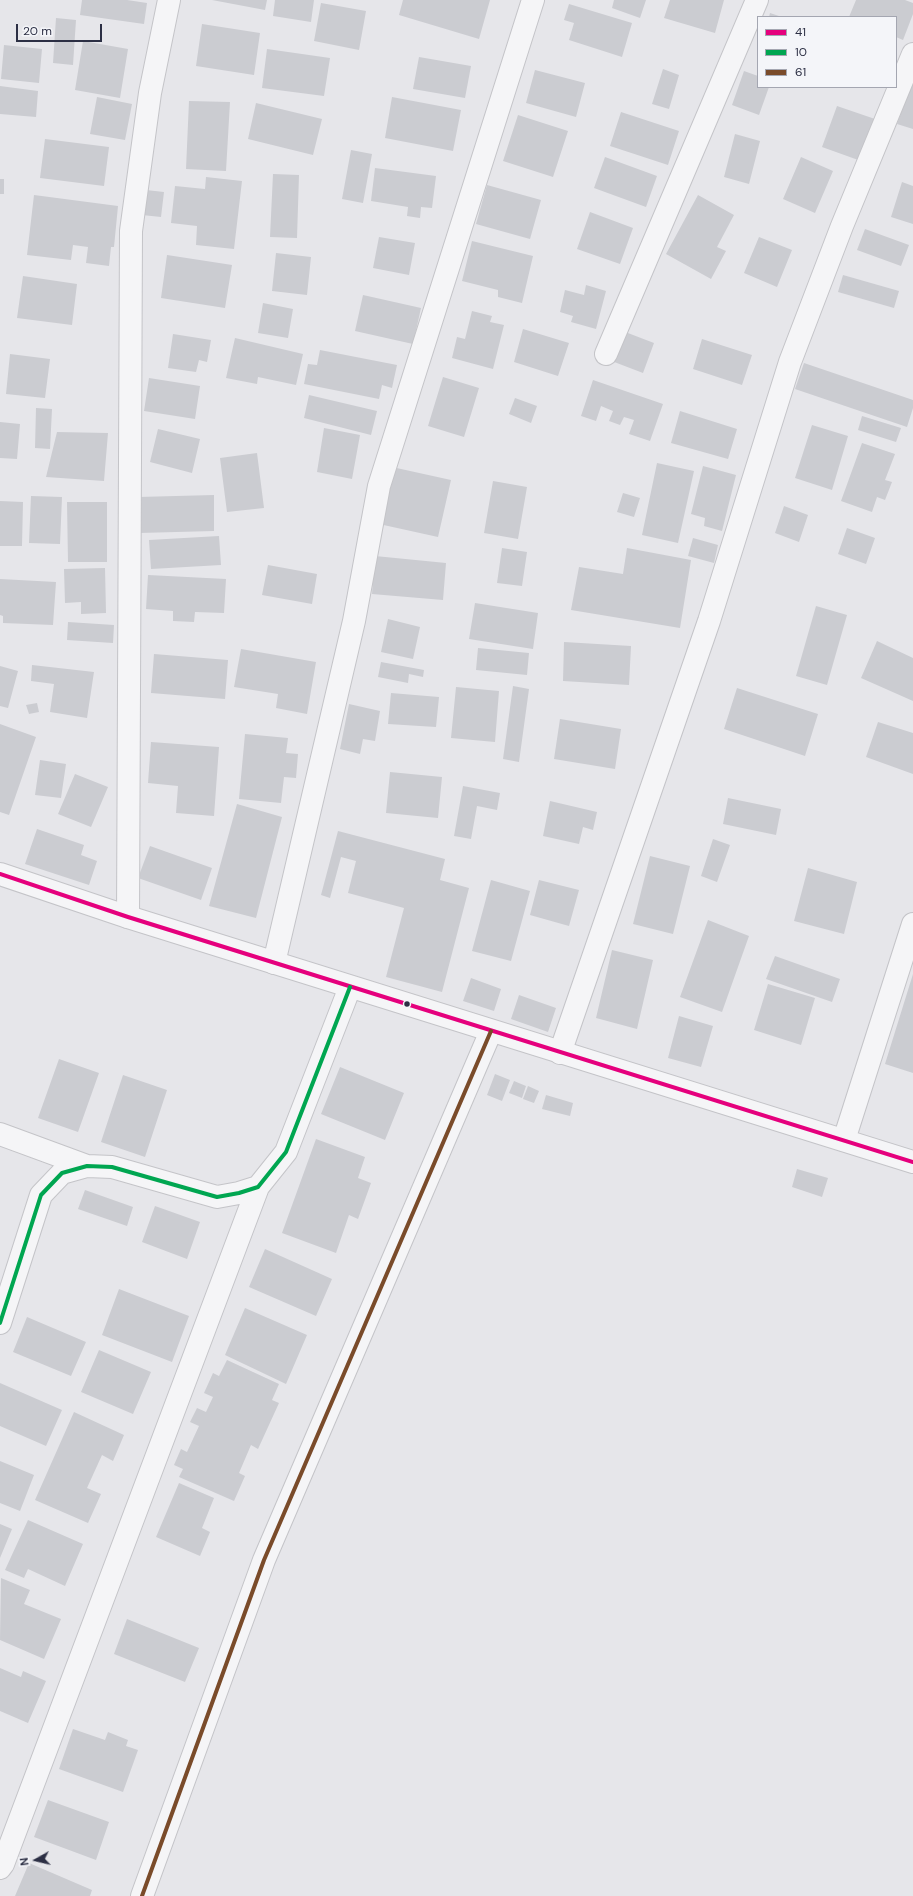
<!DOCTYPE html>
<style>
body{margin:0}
#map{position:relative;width:913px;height:1896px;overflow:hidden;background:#e6e6ea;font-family:"DM Sans",sans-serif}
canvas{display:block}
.legend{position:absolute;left:757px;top:16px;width:140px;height:72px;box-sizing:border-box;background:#f4f5f9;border:1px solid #a4a6b1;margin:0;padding:5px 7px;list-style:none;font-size:12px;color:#2c2f44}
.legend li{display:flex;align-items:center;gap:8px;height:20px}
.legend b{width:20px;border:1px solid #a4a6b1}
.north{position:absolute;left:16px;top:1840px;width:40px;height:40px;-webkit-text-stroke:3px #f4f5f9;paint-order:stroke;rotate:262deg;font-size:11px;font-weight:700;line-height:16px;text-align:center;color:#2c2f44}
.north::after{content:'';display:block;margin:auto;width:14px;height:18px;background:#2c2f44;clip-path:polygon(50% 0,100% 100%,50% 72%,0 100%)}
.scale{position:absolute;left:16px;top:24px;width:86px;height:18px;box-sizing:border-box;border:2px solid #2c2f44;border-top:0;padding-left:5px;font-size:12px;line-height:14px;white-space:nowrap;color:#2c2f44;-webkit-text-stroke:3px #f4f5f9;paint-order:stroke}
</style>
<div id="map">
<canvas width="913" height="1896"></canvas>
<ul class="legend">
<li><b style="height:5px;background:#e5007d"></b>41</li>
<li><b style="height:5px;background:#00a651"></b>10</li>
<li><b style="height:5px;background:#7a4b2a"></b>61</li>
</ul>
<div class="north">N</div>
<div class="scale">20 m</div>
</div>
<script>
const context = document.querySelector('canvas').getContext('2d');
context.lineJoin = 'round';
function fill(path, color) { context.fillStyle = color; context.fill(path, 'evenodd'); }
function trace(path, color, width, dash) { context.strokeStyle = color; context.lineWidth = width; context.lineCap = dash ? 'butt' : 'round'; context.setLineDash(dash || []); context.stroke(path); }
const building = new Path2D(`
 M82,0H127L147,3L144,24L80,15Z
 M212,0H267L265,10Z
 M275,0H314L311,22L273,16Z
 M403,0H490L479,39L399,15Z
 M614,0H646L640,18L612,8Z
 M670,0H724L715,33L664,18Z
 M856,0H905L913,3V14L903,40L896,37V17H849Z
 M321,3L366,11L359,50L314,41Z
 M569,4L632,23L622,57L569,40L574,23L564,20Z
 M770,13L782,17H769Z
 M56,18L76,20L73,65L53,63Z
 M202,24L260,33L254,75L196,66Z
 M83,41L128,49L120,98L75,90Z
 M4,45L42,49L39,83L1,79Z
 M267,49L330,58L324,96L262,88Z
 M419,57L471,66L465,98L413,89Z
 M663,69L679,75L669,109L652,104Z
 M535,70L585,83L576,117L526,103Z
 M744,71L758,76V87H769L759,115L732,105Z
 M913,81V129L897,124Z
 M0,86L38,91L36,117L0,114Z
 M97,97L132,104L125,140L90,134Z
 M392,97L461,110L453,151L385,138Z
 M189,101L230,102L226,171L186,169Z
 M256,103L322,119L313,155L248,139Z
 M837,106L875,119L861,161L822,147Z
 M621,112L679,131L668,165L610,146Z
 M518,115L568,131L553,177L503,161Z
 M735,134L760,141L749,184L724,177Z
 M45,139L109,147L104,186L40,178Z
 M351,150L372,154L363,203L342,199Z
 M605,157L657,176L646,207L594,188Z
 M801,157L833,171L815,213L783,199Z
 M375,168L436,176L432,208L421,207L420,218L407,216L408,207L371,201Z
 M273,174L299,175L297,238L270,237Z
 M206,177L242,181L234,249L196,245L197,226L171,223L175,186L205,189Z
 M0,179H4V194H0Z
 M902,182L913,186V224L891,217Z
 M487,185L541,200L530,239L476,224Z
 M146,190L164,192L161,217L142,215Z
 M34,195L118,206L114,247H111L109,266L86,263L88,247L73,245L71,260L27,255Z
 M698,195L734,215L717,247L726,251L711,279L666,254Z
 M590,212L633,228L620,264L577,249Z
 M865,229L909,245L901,266L857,250Z
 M379,237L415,243L409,275L373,268Z
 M759,237L792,250L777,287L744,273Z
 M472,241L533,256L522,303L498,297V290L462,281Z
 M276,253L311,257L307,295L272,291Z
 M167,255L232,265L225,308L161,298Z
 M843,275L899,291L894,308L838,292Z
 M23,276L77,284L72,325L17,318Z
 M586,285L606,291L596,329L571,322L573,316L560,312L565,290L584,295Z
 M363,295L421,308L413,344L355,331Z
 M263,303L293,309L288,338L258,333Z
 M472,311L492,316L490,322L504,325L493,369L452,358L457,337L465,339Z
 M523,329L569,343L558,376L514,362Z
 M620,330L654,343L643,373L609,360Z
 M173,334L211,340L207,362L199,360L196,372L168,368Z
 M235,338L303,354L296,385L258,377L257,384L226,378Z
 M702,339L752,355L742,385L693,369Z
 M320,350L397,365L392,388L382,385L379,399L304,384L308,364L317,365Z
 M10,354L50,359L45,398L6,394Z
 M804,363L913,400V408L907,427L795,389Z
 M443,377L479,388L464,437L428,426Z
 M149,378L200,386L195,419L144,411Z
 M593,380L663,404L650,441L629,434L634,420L624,417L620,425L609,421L613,411L601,406L596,421L581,416Z
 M309,395L377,411L371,435L304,418Z
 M515,398L537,406L531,423L509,414Z
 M36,408L52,409L50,449L35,448Z
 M680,411L737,429L728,459L671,443Z
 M862,416L901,428L896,442L858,430Z
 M0,422L20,424L17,459L0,458Z
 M812,425L848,436L832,490L795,478Z
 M324,428L360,435L352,479L317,472Z
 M158,429L200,439L192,473L150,462Z
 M57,432L108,433L104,481L46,477Z
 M862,443L895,454L885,480L892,482L885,500L877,497L872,512L841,501Z
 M257,453L264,508L227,512L220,458Z
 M657,463L694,471L678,543L642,535Z
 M703,466L736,475L722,531L704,526L705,518L691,514Z
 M392,467L451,480L438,537L379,524Z
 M493,481L527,487L518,539L484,533Z
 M623,493L640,498L634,517L617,512Z
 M214,495V531L139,533L138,497Z
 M31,496L62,497L60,544L29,543Z
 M0,501L23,502L22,546H0Z
 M67,502H107V562H68Z
 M784,506L808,515L799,542L775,533Z
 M847,528L875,538L866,564L838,554Z
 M219,536L221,565L151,569L149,540Z
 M693,538L718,545L714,563L688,556Z
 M502,548L527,552L522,586L497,583Z
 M627,548L691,560L680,628L571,610L579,567L623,574Z
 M375,556L446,563L443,600L372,594Z
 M268,565L317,574L312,604L262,595Z
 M105,568L106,613L81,614V602L65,603L64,569Z
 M148,575L226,579L224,613L195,612L194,622L173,621V611L146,609Z
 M0,579L56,582L53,625L3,623V616L0,615Z
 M475,603L538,613L533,649L469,639Z
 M816,606L847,615L827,685L796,676Z
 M388,619L420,627L413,659L381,652Z
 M68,622L114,625L113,643L67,640Z
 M877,641L913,658V701L861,678Z
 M564,642L631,646L629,685L563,681Z
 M478,648L529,653L527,675L476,670Z
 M241,649L316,662L307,714L276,708L278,694L234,687Z
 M154,654L228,660L225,699L151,693Z
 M381,662L424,670L423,677L409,674L408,683L378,677Z
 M32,665L94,672L87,718L50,712L54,684L31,681Z
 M0,666L18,671L8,708L0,706Z
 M513,686L529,689L519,762L503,759Z
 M456,687L499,691L495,742L451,738Z
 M737,688L818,714L805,756L724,729Z
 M391,693L439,697L436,727L388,724Z
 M37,703L39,712L29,714L26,705Z
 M349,704L380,711L375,741L363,739L360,754L340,749Z
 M560,719L621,729L615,769L554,759Z
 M878,722L913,733V774L866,757Z
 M0,724L36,737L9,815L0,812Z
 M245,734L288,738L286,753L298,754L296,778L284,777L281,803L239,799Z
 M151,742L219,747L214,816L176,813L178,786L148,783Z
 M40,760L66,764L61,798L35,795Z
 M390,772L442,777L438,818L386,813Z
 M75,774L108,787L91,827L58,814Z
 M463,786L500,793L497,810L477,806L471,839L454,836Z
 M728,798L781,809L776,835L723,824Z
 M550,801L597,812L593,830L583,827L579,844L543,836Z
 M237,804L282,817L256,918L209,906Z
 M37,829L84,845L81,855L97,861L89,885L25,864Z
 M338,831L445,859L440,880L469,888L442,992L386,977L404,908L348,893L356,861L341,857L330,898L321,895Z
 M713,839L730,845L717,882L701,876Z
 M150,846L212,868L201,900L138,878Z
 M650,856L690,866L673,934L633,924Z
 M808,868L857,882L844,934L794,921Z
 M491,880L530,891L511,961L472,951Z
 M539,880L579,890L569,926L530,915Z
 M708,920L749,936L722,1012L680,997Z
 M612,950L653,960L637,1029L596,1018Z
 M775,956L840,979L832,1002L766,979Z
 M913,974V1073L885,1064Z
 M471,978L501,989L494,1011L463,1001Z
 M768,984L815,998L801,1045L754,1030Z
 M519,995L556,1008L548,1032L511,1019Z
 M679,1016L713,1026L701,1067L668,1058Z
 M59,1059L99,1073L78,1132L38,1118Z
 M340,1067L404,1093L385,1140L321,1114Z
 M495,1074L510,1080L502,1101L487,1095Z
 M123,1075L167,1090L145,1157L101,1142Z
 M514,1081L526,1086L522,1098L509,1093Z
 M528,1086L539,1091L534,1103L523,1099Z
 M546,1095L573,1103L570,1116L542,1109Z
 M316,1139L365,1157L358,1178L371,1183L358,1219L349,1215L336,1253L282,1233Z
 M797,1169L828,1178L822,1197L792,1187Z
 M85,1190L133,1207L127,1226L78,1209Z
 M155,1206L200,1222L187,1259L142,1242Z
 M265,1249L332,1279L316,1316L249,1287Z
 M119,1289L189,1316L172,1362L102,1335Z
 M245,1308L307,1335L286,1384L225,1355Z
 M27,1317L86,1342L71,1376L13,1352Z
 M99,1350L151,1372L133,1414L81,1392Z
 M227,1360L279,1384L272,1400L279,1403L258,1449L251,1445L239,1473L245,1476L234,1501L179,1477L183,1469L174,1465L181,1449L187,1452L199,1426L190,1422L197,1408L206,1412L213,1397L204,1393L213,1373L219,1376Z
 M0,1383L62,1410L46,1446L0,1426Z
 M74,1412L124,1435L113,1461L102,1455L87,1488L101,1494L88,1523L35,1500Z
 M0,1461L34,1475L20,1511L0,1503Z
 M179,1483L214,1498L202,1528L210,1532L200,1556L156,1537Z
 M28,1520L83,1544L65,1586L28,1569L24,1578L5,1570Z
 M0,1524L12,1529L0,1558Z
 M1,1578L30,1590L24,1604L61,1619L44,1659L0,1640Z
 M127,1619L199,1648L185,1682L114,1654Z
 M0,1668L21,1677L23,1671L46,1681L28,1723L0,1711Z
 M73,1729L105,1740L108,1732L128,1740L126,1746L138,1750L123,1792L59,1769Z
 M48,1800L109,1822L96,1860L34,1837Z
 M29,1863L92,1890L90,1896H15Z`);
const minor = new Path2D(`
 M606,354L757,0
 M128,917L131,231L150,93L169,0
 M274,963L354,621L379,486L533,0
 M560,1053L709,621L790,362L842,226L913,54
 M0,1134L87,1166
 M844,1140L913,924
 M0,1323L41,1195L62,1173L87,1166L112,1167L217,1197L239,1193L258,1187L286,1152L350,987
 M0,1868L3,1864L258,1187
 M142,1896L264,1560L491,1031`);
const tertiary = new Path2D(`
 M0,874L128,917L913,1162`);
const bus1 = new Path2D(`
 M0,874L128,917L913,1162`);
const bus2 = new Path2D(`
 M0,1323L41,1195L62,1173L87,1166L112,1167L217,1197L239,1193L258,1187L286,1152L350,987`);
const bus3 = new Path2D(`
 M142,1896L264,1560L491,1031`);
const markers = [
 [407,1004,3.5,"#2c2f44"]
];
fill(building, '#cbccd1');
trace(minor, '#c4c4c8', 24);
trace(tertiary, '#c4c4c8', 24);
trace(minor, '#f5f5f7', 22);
trace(tertiary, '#f5f5f7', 22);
trace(bus1, '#e5007d', 4);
trace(bus2, '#00a651', 4);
trace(bus3, '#7a4b2a', 4);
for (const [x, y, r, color] of markers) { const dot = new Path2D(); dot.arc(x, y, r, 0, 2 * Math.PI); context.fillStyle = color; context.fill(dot); trace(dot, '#f4f5f9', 1.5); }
</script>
